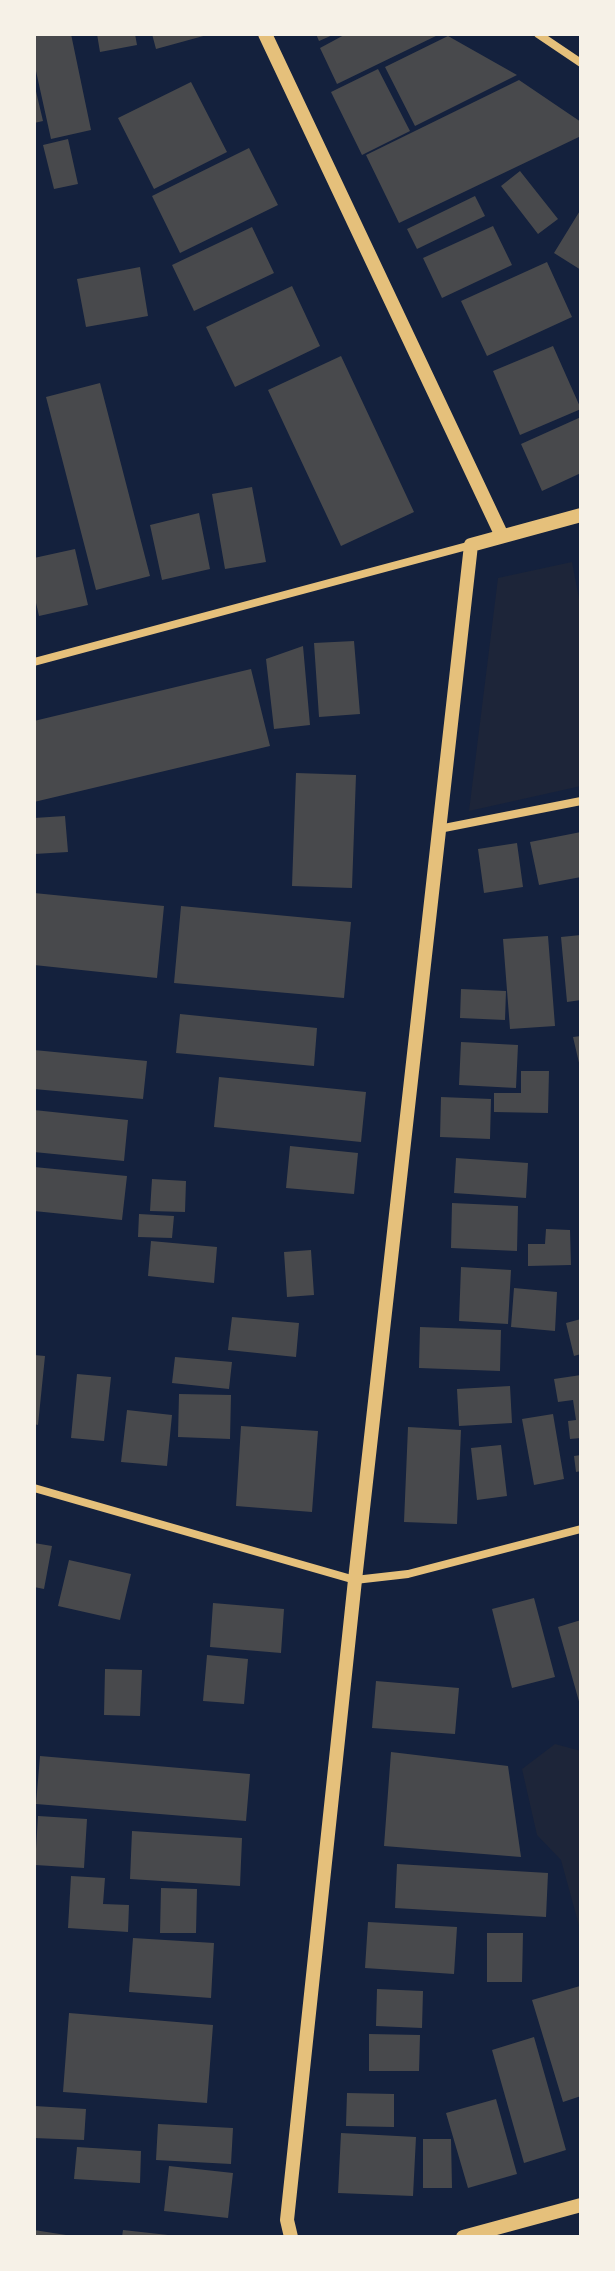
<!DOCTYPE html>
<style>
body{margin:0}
#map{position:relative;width:615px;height:2271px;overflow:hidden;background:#14213d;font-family:"IBM Plex Sans",sans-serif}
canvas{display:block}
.frame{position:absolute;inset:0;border:36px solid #f6f1e7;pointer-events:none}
</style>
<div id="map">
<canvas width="615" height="2271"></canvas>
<div class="frame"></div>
</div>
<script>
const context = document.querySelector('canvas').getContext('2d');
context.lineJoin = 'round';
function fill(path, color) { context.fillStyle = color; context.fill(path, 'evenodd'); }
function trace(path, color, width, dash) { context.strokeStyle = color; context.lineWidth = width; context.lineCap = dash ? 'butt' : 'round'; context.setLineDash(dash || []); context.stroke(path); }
const green = new Path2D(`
 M572,562L581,609V786L469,811L498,578Z
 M555,1744L581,1751V1933L561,1860L537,1835L522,1769Z`);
const building = new Path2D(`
 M34,34H71L91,130L51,139L34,62Z
 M97,34H135L137,45L100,52Z
 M152,34H207V35L156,49Z
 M316,34H335L319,41Z
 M346,34H440L337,84L320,48Z
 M448,36L517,75L415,126L385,67Z
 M378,69L410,131L362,155L331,92Z
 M519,80L581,122V136L399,223L366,155Z
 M191,82L227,152L154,189L118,118Z
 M35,87L43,121L34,123V88Z
 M68,139L78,184L54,189L43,145Z
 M249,148L278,205L180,253L152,196Z
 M520,171L558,219L538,234L501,186Z
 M475,196L485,216L417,249L407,229Z
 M581,209V270L554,253Z
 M493,226L512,265L442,298L423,258Z
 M252,227L274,273L194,311L172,265Z
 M547,262L572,317L487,356L461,301Z
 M140,267L148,316L86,327L77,279Z
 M292,286L320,346L235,387L206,327Z
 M553,346L581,409L520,435L493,371Z
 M341,356L414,512L341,546L268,390Z
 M100,383L150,576L96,590L46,397Z
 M581,417V473L542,491L521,444Z
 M252,487L266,562L225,569L212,494Z
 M199,513L210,569L162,580L150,525Z
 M75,549L88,605L39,616L34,594V558Z
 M354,641L360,714L319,717L314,643Z
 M303,646L310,725L274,729L266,659Z
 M251,669L270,746L34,802V721Z
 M296,773L356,775L352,888L292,886Z
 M65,816L68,852L34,854V818Z
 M581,832V877L539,885L530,842Z
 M517,843L523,887L484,893L478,849Z
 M34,893L164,906L157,978L34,965Z
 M181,906L351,922L344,998L174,983Z
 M581,935V1000L567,1002L561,937Z
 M548,936L555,1026L510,1029L503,939Z
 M461,989L506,991L505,1020L460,1018Z
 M180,1014L317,1028L314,1066L176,1053Z
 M581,1036V1067H580L573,1037Z
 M461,1042L518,1045L516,1088L459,1085Z
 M34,1050L147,1061L143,1099L34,1089Z
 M521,1071H549L548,1113L494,1112V1093H521Z
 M219,1077L366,1092L361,1142L214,1127Z
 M441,1097L491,1099L490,1139L440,1137Z
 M34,1110L128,1120L124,1161L34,1152Z
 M290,1146L358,1153L354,1194L286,1188Z
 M456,1158L528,1163L526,1198L454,1193Z
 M34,1167L127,1176L122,1220L34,1211Z
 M152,1179L186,1181L185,1212L150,1211Z
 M452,1203L518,1206L517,1251L451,1248Z
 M139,1214L174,1216L172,1238L138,1237Z
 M546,1229L570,1230L571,1265L528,1266V1244H545Z
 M151,1241L217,1247L214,1283L148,1276Z
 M311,1250L314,1295L287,1297L284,1252Z
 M461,1267L511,1270L508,1324L459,1321Z
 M514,1288L557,1292L555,1331L511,1327Z
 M232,1317L299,1323L296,1357L228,1350Z
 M581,1319V1354L574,1356L566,1323Z
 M420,1327L501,1330L500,1371L419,1368Z
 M34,1355L45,1356L38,1425L34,1424Z
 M175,1357L232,1362L229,1389L172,1383Z
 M77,1374L111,1377L104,1441L71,1438Z
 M581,1375V1438L570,1439L568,1421L576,1420L573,1400L558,1402L554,1379Z
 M510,1386L512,1423L459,1426L457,1389Z
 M179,1394L231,1395L230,1439L178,1437Z
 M127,1410L172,1415L167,1466L121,1462Z
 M553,1414L564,1479L534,1485L522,1419Z
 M241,1426L318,1431L312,1512L236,1506Z
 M408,1427L461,1430L457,1524L404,1522Z
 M501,1445L507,1496L477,1500L471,1448Z
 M581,1455V1471L576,1472L574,1456Z
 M34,1543L52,1546L44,1589L34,1587Z
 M69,1560L131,1574L120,1620L58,1606Z
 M534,1598L555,1677L512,1688L492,1609Z
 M213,1603L284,1609L281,1653L210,1647Z
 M581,1620V1705H580L558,1627Z
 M207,1655L248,1659L244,1704L203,1701Z
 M105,1669L142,1670L140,1716L104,1715Z
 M376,1681L459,1688L455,1734L372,1728Z
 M391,1752L508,1766L521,1857L384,1846Z
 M40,1756L250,1774L246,1821L36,1804Z
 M38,1816L87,1819L84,1868L35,1865Z
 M132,1831L242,1838L240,1886L130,1879Z
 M397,1864L548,1873L546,1917L395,1908Z
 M71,1876L105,1878L103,1904L129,1905L128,1932L68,1928Z
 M161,1888L197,1889L196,1933H160Z
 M368,1922L457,1927L454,1974L365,1968Z
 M487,1933H523L522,1982H487Z
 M133,1938L214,1943L211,1998L129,1992Z
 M580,1986L581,2096L563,2102L532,2000Z
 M377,1989L423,1991L422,2028L376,2026Z
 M69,2013L213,2025L207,2103L63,2092Z
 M369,2034L420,2035L419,2071H369Z
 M534,2037L566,2150L524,2163L492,2050Z
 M347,2093L394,2094V2127L346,2126Z
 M496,2099L517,2174L468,2188L446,2113Z
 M34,2106L86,2109L84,2140L34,2138Z
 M158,2124L233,2128L231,2164L156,2160Z
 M341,2133L416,2137L413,2196L338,2193Z
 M423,2139H451L452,2188H423Z
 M77,2147L141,2151L140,2183L74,2179Z
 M169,2166L233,2173L228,2218L164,2211Z
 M34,2230L66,2235V2237H34Z
 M123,2230L168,2235V2237H122Z`);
const minor = new Path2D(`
 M538,34L581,63
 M34,662L471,545
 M439,829L581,801
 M34,1488L355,1580L408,1574L581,1529`);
const tertiary = new Path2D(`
 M265,34L502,536
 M291,2237L287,2220L355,1580L471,545L581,515
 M463,2237L581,2205`);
fill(green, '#1d2539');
fill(building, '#48494c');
trace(minor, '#e5c07b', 8);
trace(tertiary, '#e5c07b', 14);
</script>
